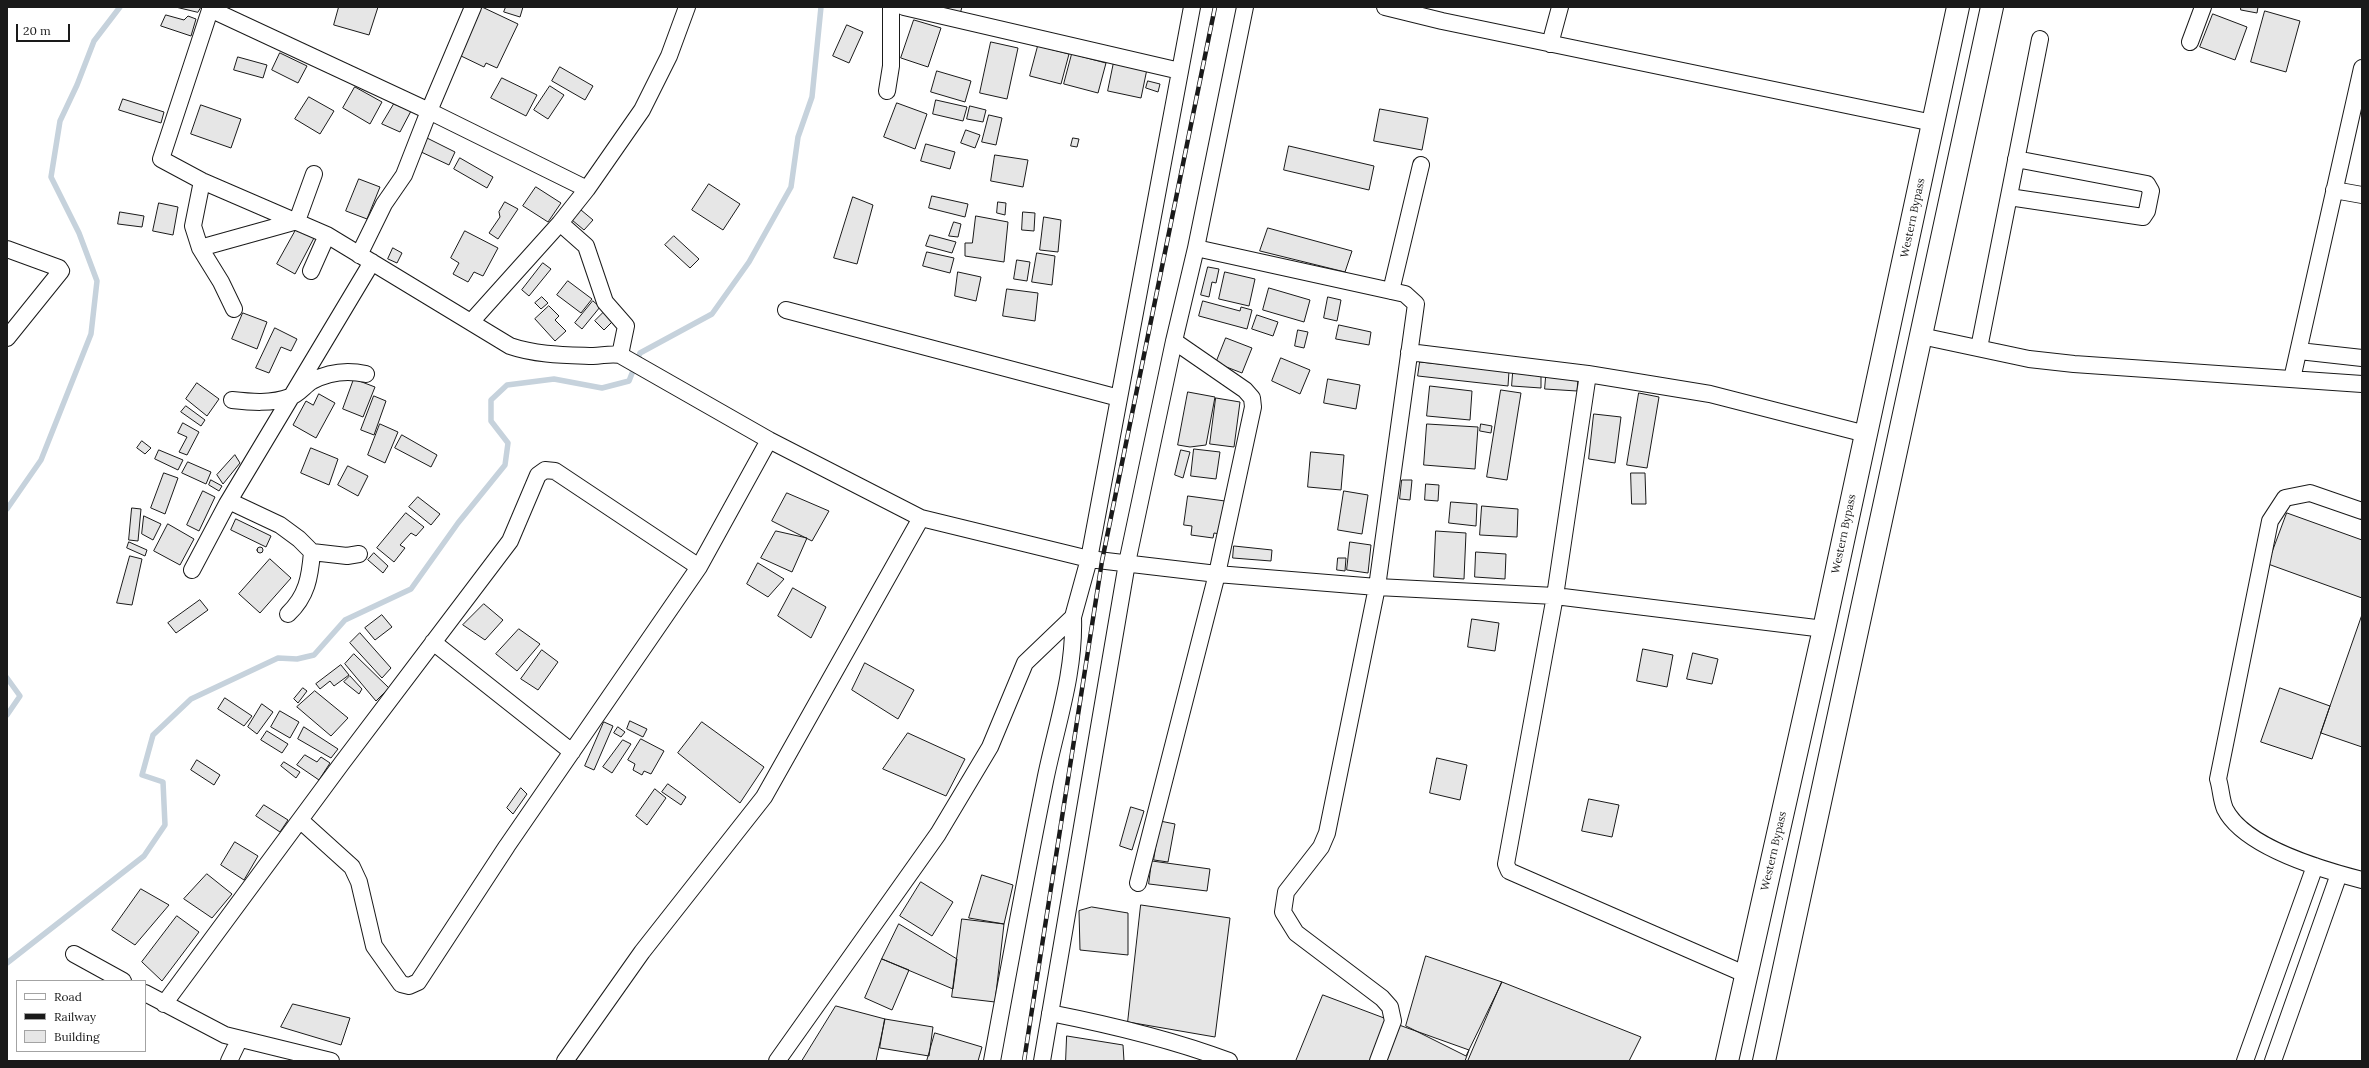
<!DOCTYPE html>
<style>
body{margin:0}
#map{position:relative;width:2369px;height:1068px;overflow:hidden;background:#fff;font-family:Lora,serif}
canvas{display:block}
.frame{position:absolute;inset:0;border:8px solid #1a1a1a;pointer-events:none}
.legend{position:absolute;left:16px;top:980px;width:130px;height:72px;box-sizing:border-box;background:#fff;border:1px solid #a3a3a3;margin:0;padding:5px 7px;list-style:none;font-size:12px;color:#1a1a1a}
.legend li{display:flex;align-items:center;gap:8px;height:20px}
.legend b{width:20px;border:1px solid #a3a3a3}
.scale{position:absolute;left:16px;top:24px;width:54px;height:18px;box-sizing:border-box;border:2px solid #1a1a1a;border-top:0;padding-left:5px;font-size:12px;line-height:14px;white-space:nowrap;color:#1a1a1a;-webkit-text-stroke:3px #fff;paint-order:stroke}
</style>
<div id="map">
<canvas width="2369" height="1068"></canvas>
<div class="frame"></div>
<ul class="legend">
<li><b style="height:5px;background:#fff"></b>Road</li>
<li><b style="height:5px;background:#1a1a1a"></b>Railway</li>
<li><b style="height:11px;background:#e6e6e6"></b>Building</li>
</ul>
<div class="scale">20 m</div>
</div>
<script>
const context = document.querySelector('canvas').getContext('2d');
context.lineJoin = 'round';
function trace(path, color, width, dash) { context.strokeStyle = color; context.lineWidth = width; context.lineCap = dash ? 'butt' : 'round'; context.setLineDash(dash || []); context.stroke(path); }
function fill(path, color) { context.fillStyle = color; context.fill(path, 'evenodd'); }
function label(font, color, halo, rows, align = 'center') {
  context.font = font + ' Lora,serif'; context.lineWidth = 3; context.setLineDash([]); context.textBaseline = 'middle'; context.strokeStyle = halo; context.fillStyle = color; for (const [text, x, y, turn = 0] of rows) {
    context.save(); context.translate(x, y); context.rotate((+turn || 0) * Math.PI / 180); context.textAlign = isNaN(turn) ? turn : align; if (halo) context.strokeText(text, 0, 0); context.fillText(text, 0, 0); context.restore();
  }
}
const stream = new Path2D(`
 M7,509L41,460L91,334L97,281L79,233L51,177L60,121L77,85L94,41L120,7
 M7,678L20,696L7,715
 M7,963L144,856L165,825L163,782L142,775L153,735L191,699L278,658L297,659L314,655L345,620L411,589L458,523L505,465L508,443L491,421V400L507,385L554,379L602,388L629,381L640,353L712,314L749,262L791,187L798,137L812,97L821,7`);
const building = new Path2D(`
 M176,7H201L198,12Z
 M339,7H378L369,35L334,25Z
 M482,7L518,24L497,68L486,63L484,67L459,55Z
 M506,7H523L520,17L504,12Z
 M938,7H962L960,14Z
 M2241,7H2258L2257,13L2241,10Z
 M2265,11L2300,21L2286,72L2251,62Z
 M2213,14L2247,27L2235,60L2200,47Z
 M166,15L184,20L188,16L196,19L191,36L161,26Z
 M914,20L941,28L928,67L901,58Z
 M847,25L863,32L849,63L833,56Z
 M991,42L1018,48L1007,99L980,93Z
 M1038,46L1069,54L1061,84L1030,76Z
 M280,53L307,66L298,83L272,70Z
 M1072,54L1106,63L1098,93L1064,84Z
 M238,57L267,65L263,78L234,70Z
 M1114,62L1147,69L1141,98L1108,91Z
 M560,67L593,86L585,100L552,81Z
 M937,71L971,81L965,102L931,92Z
 M502,78L537,95L526,116L491,98Z
 M1148,81L1160,84L1158,92L1146,88Z
 M550,86L564,95L548,119L534,110Z
 M355,87L382,102L370,124L343,108Z
 M309,97L334,111L320,134L295,119Z
 M123,99L164,112L161,123L119,110Z
 M936,100L967,107L963,121L933,114Z
 M897,103L927,114L915,149L884,137Z
 M394,104L411,111L400,132L382,124Z
 M201,105L241,119L231,148L191,134Z
 M970,106L986,110L983,122L967,119Z
 M1380,109L1428,118L1422,150L1374,141Z
 M989,115L1002,118L996,145L982,142Z
 M966,130L980,135L975,148L961,143Z
 M425,137L455,152L449,165L419,151Z
 M1073,138L1079,139L1077,147L1071,146Z
 M926,144L955,152L950,169L921,161Z
 M1289,146L1374,166L1369,190L1284,170Z
 M995,155L1028,160L1023,187L991,181Z
 M460,158L493,177L487,188L454,169Z
 M359,179L380,187L367,219L346,211Z
 M709,184L740,204L723,230L692,210Z
 M536,187L561,203L548,222L523,206Z
 M932,196L968,204L965,217L929,208Z
 M853,197L873,205L857,264L834,258Z
 M505,202L518,209L498,239L489,233L500,217L499,212Z
 M998,202L1006,203L1005,215L997,213Z
 M159,203L178,207L173,235L153,231Z
 M581,210L593,220L584,230L572,220Z
 M120,212L144,216L142,227L118,224Z
 M1023,212L1035,213L1034,231L1022,230Z
 M976,216L1008,222L1004,262L965,256V243H972Z
 M1044,217L1061,220L1058,252L1040,250Z
 M954,222L961,224L958,237L949,236Z
 M297,228L314,238L295,274L277,264Z
 M1268,228L1352,251L1345,272L1260,251Z
 M465,231L498,248L483,276L474,272L468,282L453,274L459,263L451,258Z
 M930,235L956,242L952,253L926,246Z
 M674,236L699,259L690,268L665,245Z
 M393,248L402,253L397,263L388,259Z
 M927,252L954,258L950,273L923,266Z
 M1037,253L1055,256L1052,285L1032,282Z
 M1017,260L1030,262L1027,281L1014,279Z
 M543,263L551,269L529,296L522,290Z
 M1208,267L1219,269L1216,283L1212,282L1209,297L1201,295Z
 M958,272L981,277L976,301L955,296Z
 M1225,272L1255,279L1249,306L1219,299Z
 M568,281L592,299L581,313L557,295Z
 M1269,288L1310,300L1304,322L1263,310Z
 M1007,289L1038,293L1035,321L1003,316Z
 M542,297L548,303L541,309L535,303Z
 M1328,297L1341,300L1337,321L1324,318Z
 M593,301L600,307L582,329L575,323Z
 M1203,301L1240,311L1241,307L1252,310L1247,329L1199,316Z
 M549,306L559,316L555,320L566,331L555,341L535,319Z
 M605,311L614,320L604,330L595,321Z
 M243,313L267,322L257,349L232,339Z
 M1257,315L1278,322L1273,336L1252,329Z
 M1339,325L1371,332L1369,345L1336,339Z
 M275,328L297,339L291,351L281,347L269,373L256,368Z
 M1298,330L1308,332L1304,348L1295,346Z
 M1226,338L1252,348L1242,373L1216,363Z
 M1281,358L1310,370L1300,394L1272,381Z
 M1420,362L1509,371L1508,386L1418,376Z
 M1513,373L1541,375V388L1512,386Z
 M1546,377L1578,379L1577,391L1545,389Z
 M354,379L375,387L363,417L343,409Z
 M1328,379L1360,385L1356,409L1324,403Z
 M197,383L219,399L207,416L186,399Z
 M1430,386L1472,391L1470,420L1427,416Z
 M1501,390L1521,393L1507,480L1487,477Z
 M1188,392L1215,397L1206,445L1190,447L1178,445Z
 M1639,393L1659,397L1647,468L1627,465Z
 M319,394L335,403L316,438L293,425L306,401L313,405Z
 M374,396L386,401L374,435L361,430Z
 M1216,398L1240,402L1234,447L1210,444Z
 M186,406L205,420L201,426L181,412Z
 M1594,414L1621,417L1615,463L1589,459Z
 M183,423L199,432L187,455L179,452L187,437L178,433Z
 M380,424L398,432L385,463L368,455Z
 M1427,424L1478,427L1475,469L1424,465Z
 M1481,424L1492,426L1491,433L1480,431Z
 M402,435L437,455L431,467L395,448Z
 M142,441L151,448L145,454L137,448Z
 M311,448L338,459L329,485L301,473Z
 M1194,449L1220,452L1216,479L1191,476Z
 M159,450L183,460L178,470L155,459Z
 M1181,450L1190,452L1183,478L1175,475Z
 M1311,452L1344,455L1341,490L1308,487Z
 M235,455L240,463L223,484L217,475Z
 M188,462L211,472L206,484L182,473Z
 M348,466L368,476L358,496L338,485Z
 M164,473L178,478L165,514L151,508Z
 M1631,473H1645L1646,504H1632Z
 M211,480L222,486L219,491L209,485Z
 M1402,480H1412L1410,500L1400,499Z
 M1426,484L1439,485L1438,501L1425,500Z
 M203,491L215,497L199,531L187,525Z
 M1344,491L1368,495L1362,534L1338,530Z
 M787,493L829,511L812,541L772,521Z
 M1188,496L1225,501L1220,534L1214,533L1213,538L1191,535L1192,526L1184,525Z
 M418,497L440,514L431,525L409,507Z
 M1451,502L1477,504L1476,526L1449,523Z
 M1482,506L1518,509L1517,537L1480,535Z
 M132,508L141,509L138,541L129,540Z
 M406,513L424,527L416,536L411,533L400,545L405,548L394,562L377,548Z
 M2287,513L2362,540V598L2268,564Z
 M144,516L161,524L153,540L142,534Z
 M236,519L271,536L266,547L231,530Z
 M168,524L194,539L180,565L154,551Z
 M776,531L807,538L792,572L761,558Z
 M1436,531L1466,533L1464,579L1434,577Z
 M129,542L147,550L145,556L127,548Z
 M1350,542L1371,545L1368,573L1347,570Z
 M1234,546L1272,550L1271,561L1233,558Z
 M257 550a3 3 0 1 1 6 0a3 3 0 1 1-6 0Z
 M1476,552L1506,554L1505,579L1475,577Z
 M374,553L388,566L383,573L368,560Z
 M130,556L142,559L132,605L117,603Z
 M1338,558H1346L1345,571L1337,570Z
 M270,559L291,578L260,613L239,594Z
 M758,563L784,579L768,597L747,584Z
 M793,588L826,607L811,638L778,616Z
 M200,600L208,610L176,633L168,623Z
 M484,604L503,620L485,640L463,625Z
 M382,615L392,627L375,640L365,628Z
 M2362,615V747L2321,733Z
 M1472,619L1499,623L1495,651L1468,647Z
 M519,629L540,644L517,671L496,654Z
 M360,633L391,668L382,678L350,643Z
 M1643,649L1673,655L1667,687L1637,681Z
 M542,650L558,662L538,690L521,679Z
 M1693,653L1718,659L1712,684L1687,679Z
 M354,654L389,688L376,701L345,664Z
 M865,663L914,690L898,719L852,690Z
 M341,665L349,675L334,686L330,681L320,689L316,684Z
 M350,676L362,689L359,694L344,682Z
 M303,688L307,691L298,703L294,699Z
 M2280,688L2330,706L2312,759L2261,742Z
 M315,691L348,718L331,736L297,707Z
 M225,698L252,716L244,726L218,709Z
 M262,704L273,712L257,734L248,727Z
 M280,711L299,722L290,738L271,727Z
 M630,721L647,729L643,737L627,729Z
 M604,722L613,726L594,770L585,766Z
 M702,722L764,767L740,803L678,753Z
 M304,727L338,749L331,758L298,739Z
 M618,727L625,732L621,737L614,733Z
 M267,731L288,744L282,753L261,740Z
 M908,733L965,759L946,796L883,769Z
 M641,739L664,751L651,774L644,771L642,775L633,770L635,764L628,760Z
 M623,740L631,744L612,773L603,767Z
 M305,755L317,762L321,757L330,763L319,780L297,765Z
 M1437,758L1467,765L1460,800L1430,793Z
 M197,760L220,775L214,785L191,770Z
 M284,762L300,772L296,778L281,766Z
 M668,784L686,797L681,805L662,792Z
 M521,788L527,794L513,814L507,808Z
 M655,789L666,798L647,825L636,816Z
 M1589,799L1619,805L1612,837L1582,831Z
 M264,805L288,820L280,832L256,816Z
 M1131,807L1144,811L1132,850L1120,846Z
 M1160,821L1175,824L1168,862L1154,860Z
 M235,842L258,856L244,880L221,865Z
 M1152,861L1210,869L1207,891L1149,884Z
 M207,874L232,894L212,918L184,899Z
 M982,875L1013,885L1004,924L969,918Z
 M921,882L953,902L932,936L900,916Z
 M141,889L169,905L135,945L112,930Z
 M1141,905L1230,918L1215,1037L1128,1022Z
 M1092,907L1128,913V955L1080,950L1079,911Z
 M177,916L199,932L162,981L142,962Z
 M962,919L1004,924L995,1002L952,997Z
 M899,924L957,959L953,989L882,959Z
 M1426,956L1502,982L1466,1056L1406,1026Z
 M882,959L909,970L892,1010L865,998Z
 M1502,982L1641,1037L1629,1061H1468Z
 M1323,995L1392,1021L1371,1061H1296Z
 M293,1004L350,1018L341,1045L281,1027Z
 M836,1006L885,1019L876,1061H802Z
 M885,1019L933,1027L929,1056L880,1048Z
 M1399,1025L1469,1050L1465,1061H1387Z
 M935,1033L982,1047L978,1061H927Z
 M1067,1036L1123,1045L1124,1061H1066Z`);
const street = new Path2D(`
 M211,7L161,159L202,181L327,235L510,346C536,355 565,355 593,356C602,356 610,353 620,355L769,440L921,518L1089,559L1217,574L1377,587L1555,596L1824,629
 M904,7L1180,71
 M1385,7L1442,21L1933,123
 M210,9L429,111L587,189
 M2190,42L2203,7
 M1550,44L1560,7
 M887,91L891,66V7
 M202,181L193,226L200,248L221,282L234,309
 M2334,190L2362,195
 M2009,197L2143,217L2147,211L2151,191L2147,184L2016,159
 M560,223L586,246L605,302L626,326L620,355
 M200,248L297,221L314,174
 M1196,248L1405,294L1416,304L1377,587L1327,833L1321,847L1286,892L1283,912L1296,933L1382,998L1390,1007L1393,1021L1378,1061
 M7,249L59,268L61,271L7,338
 M359,255L384,204L404,175L429,111L473,7
 M311,271L327,235
 M1391,291L1421,165
 M786,310L1119,398
 M471,322L560,223L587,189L642,110L669,56L687,7
 M1921,336L2029,359L2074,364L2362,384
 M1979,348L2040,39
 M2299,351L2362,358
 M1409,352L1588,374L1710,394L1866,434
 M1588,374L1555,596L1506,864L1509,871L1747,975
 M2292,379L2362,68
 M232,400C250,402 272,404 290,397C298,395 305,385 312,381C329,372 348,370 366,374
 M229,501L280,525L299,539L312,552L347,556L359,554
 M2362,511L2310,493L2285,498L2270,521L2218,779C2221,788 2221,800 2225,809C2244,847 2323,870 2362,880
 M192,570L227,504L372,262
 M288,614C307,596 310,577 312,552
 M433,642L572,752
 M300,820L352,867L359,882L374,946L401,984L409,986L418,982L507,846L699,567L769,440
 M1138,883L1217,574L1253,407L1252,398L1245,390L1174,341
 M74,954L123,981
 M145,993L225,1035L331,1061
 M164,1004L342,763L510,541L538,475L545,470L555,471L699,567
 M1050,1013C1111,1025 1171,1039 1229,1061
 M229,1061L239,1040
 M565,1061L642,952L764,797L921,518
 M777,1061L938,834L990,747L1025,663L1073,617L1089,559L1192,7
 M992,1061C1009,968 1026,874 1045,781C1056,726 1075,674 1073,617
 M1042,1061L1127,563L1174,341L1196,248L1245,7
 M2245,1061L2315,866
 M2273,1061L2339,874`);
const primary = new Path2D(`
 M1727,1061L1824,629L1958,7
 M1764,1061L1992,7`);
const rail = new Path2D(`
 M1024,1061L1102,561L1215,7`);
const streetNames = [
 ["Western Bypass",1913,218,-78],
 ["Western Bypass",1844,534,-78],
 ["Western Bypass",1774,851,-77]
];
trace(stream, '#c6d2dc', 5.5);
fill(building, '#e6e6e6');
trace(building, '#1a1a1a', 1);
trace(street, '#1a1a1a', 18);
trace(primary, '#1a1a1a', 24);
trace(street, '#fff', 16);
trace(primary, '#fff', 22);
trace(rail, '#1a1a1a', 4.5);
trace(rail, '#fff', 3, [9]);
label('11px', '#1a1a1a', '#fff', streetNames);
</script>
